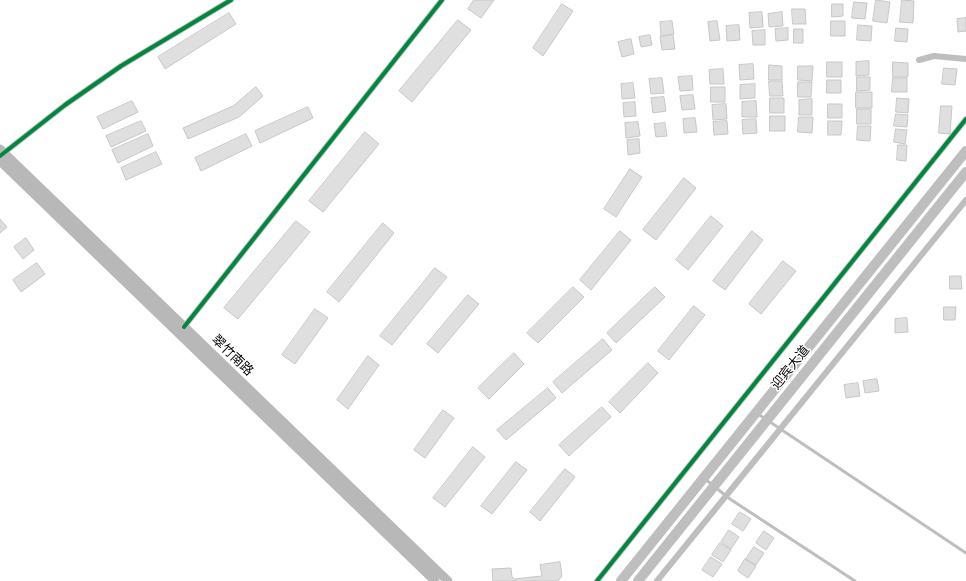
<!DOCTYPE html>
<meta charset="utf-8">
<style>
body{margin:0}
canvas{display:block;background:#fff}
</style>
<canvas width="966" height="581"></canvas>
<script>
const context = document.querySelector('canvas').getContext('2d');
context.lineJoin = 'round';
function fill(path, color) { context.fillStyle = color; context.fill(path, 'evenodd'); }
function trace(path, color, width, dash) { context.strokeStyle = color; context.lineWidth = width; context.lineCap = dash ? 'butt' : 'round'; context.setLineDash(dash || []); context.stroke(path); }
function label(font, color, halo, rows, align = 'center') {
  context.font = font + ' "Roboto Condensed","Noto Sans SC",sans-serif'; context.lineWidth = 3; context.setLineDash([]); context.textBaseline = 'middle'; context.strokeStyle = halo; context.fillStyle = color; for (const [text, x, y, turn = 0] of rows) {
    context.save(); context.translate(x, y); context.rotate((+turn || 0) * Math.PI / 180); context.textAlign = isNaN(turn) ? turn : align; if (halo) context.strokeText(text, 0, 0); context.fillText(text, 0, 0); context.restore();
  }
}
const building = new Path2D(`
 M474,0H494L481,18L468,9Z
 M876,0L890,2L887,23L873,21Z
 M902,0L914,1L913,23L900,22Z
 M854,2L867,3L865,19L852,18Z
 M562,4L573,11L543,56L533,48Z
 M832,4H843V16L832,17Z
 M792,9H805L806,24H793Z
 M762,12L763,27L750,28L749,13Z
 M782,12L783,26L769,27L768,14Z
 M229,13L236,24L165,69L158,57Z
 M966,18V31L958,32L957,19Z
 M458,20L471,30L412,102L399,91Z
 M672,21L674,34L661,36L660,22Z
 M717,21L720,40L710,41L708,22Z
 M831,21H845V36H831Z
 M739,25L740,40L727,41L726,26Z
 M858,25L872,26L871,41L857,40Z
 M788,28V40L776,41L775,29Z
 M896,28L908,29L907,42L895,41Z
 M794,29H803V43H794Z
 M765,30V45H753L752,31Z
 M650,35L652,45L641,47L639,37Z
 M673,35L675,49L662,50L660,37Z
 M631,39L634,54L622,57L618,42Z
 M869,61V75L856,76V62Z
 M827,62H842V77H827Z
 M893,62L908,63V77H893Z
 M753,64L754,79L740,80L739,65Z
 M769,65L782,66V80H769Z
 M798,66H813L812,81L798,80Z
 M944,68L957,69L955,85L942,84Z
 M723,69L724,84H710L709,70Z
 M692,76L693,90L680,91L678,77Z
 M857,77H870V90L857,91Z
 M662,78L664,93L651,94L649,79Z
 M893,78H907V92H892Z
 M827,80H841V93H827Z
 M769,81H782L783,96H770Z
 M798,82H812L811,97H798Z
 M633,83L635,98L622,99L621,84Z
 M755,84V98L740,99V85Z
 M256,87L263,96L239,117L188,139L183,128L233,106Z
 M711,87H725V102H711Z
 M856,92H872V108H856Z
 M693,95L695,109L682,110L680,96Z
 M664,97L666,111L653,113L651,98Z
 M770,98H784V113H770Z
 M897,98L909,99L908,113L896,112Z
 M812,99V115H799V100Z
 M132,101L138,112L103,129L97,117Z
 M756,101L757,117H742V102Z
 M635,102L636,116L624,117L623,103Z
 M726,104L727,119L713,120L712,105Z
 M828,104H842V118H828Z
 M941,106H952L950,134L939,133Z
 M308,107L313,118L260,143L255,131Z
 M857,109H871V124H857Z
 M896,114L908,115L907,127L894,126Z
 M770,116H785V131H770Z
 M799,117H813L812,133L798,132Z
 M695,118L697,132L684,133L683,119Z
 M756,119L757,133L743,134L742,120Z
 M141,121L146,131L111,147L106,136Z
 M727,121L728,134L714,135L713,122Z
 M828,121H842L841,135H828Z
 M638,122L640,136L626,138L625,123Z
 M665,123L667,136L656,137L654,124Z
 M858,126H871L870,141L857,140Z
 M896,129L907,130L905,144L894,142Z
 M365,132L379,144L323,212L309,201Z
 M148,134L153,146L118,163L112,150Z
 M246,134L252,146L201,171L195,158Z
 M639,139L640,153L628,155L627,140Z
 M898,145H907L906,161L897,160Z
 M156,152L162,164L126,180L121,168Z
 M630,169L642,177L616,217L604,209Z
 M684,178L696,188L656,240L643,230Z
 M711,216L723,226L688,270L676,260Z
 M0,219L7,227L0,233Z
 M296,221L310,232L238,319L224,308Z
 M383,223L394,233L339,302L327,292Z
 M620,231L631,240L591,290L580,280Z
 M752,231L763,240L725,290L713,281Z
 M26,238L34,250L23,259L14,247Z
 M783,261L796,271L761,314L749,304Z
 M37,263L45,274L21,292L13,280Z
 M435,268L447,277L392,345L380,336Z
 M950,276H961L962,289H950Z
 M573,287L584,297L538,343L527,333Z
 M655,287L665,297L616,343L607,333Z
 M468,295L479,304L438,353L427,344Z
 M694,306L705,315L669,360L658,351Z
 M944,307H956L955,320H944Z
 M315,309L328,318L295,364L282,355Z
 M907,318L908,332L895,333V319Z
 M603,339L612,350L562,393L553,382Z
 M514,353L524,364L489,399L478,388Z
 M368,356L379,365L348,409L337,400Z
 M648,363L658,373L620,413L609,402Z
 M877,379L879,391L865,393L863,381Z
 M858,383L860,396L846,398L844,385Z
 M548,388L556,398L506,440L497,430Z
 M602,407L611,417L569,456L559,445Z
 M443,410L454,418L425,458L414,450Z
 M473,447L485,457L445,507L433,498Z
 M516,462L527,470L492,514L481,506Z
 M565,469L575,477L540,521L530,512Z
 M740,512L751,519L743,531L732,524Z
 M729,530L739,537L731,549L721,542Z
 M764,531L774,538L766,550L756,543Z
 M720,543L731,550L723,562L712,555Z
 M754,547L764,553L756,565L746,559Z
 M711,557L722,564L713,577L702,570Z
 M745,559L756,566L748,578L738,571Z
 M560,562L562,576L558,581H493L492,569L511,568L512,577L514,579L542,576L540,565Z`);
const lane = new Path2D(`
 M758,414L966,553
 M705,479L730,499L855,581`);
const street = new Path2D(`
 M919,60L934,56L966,59
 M0,156L65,105L121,66L231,0
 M184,327L442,0
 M597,581L966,119
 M657,581L966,200`);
const secondary = new Path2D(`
 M0,149L448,581
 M0,161L435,581`);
const primary = new Path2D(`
 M621,581L966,151
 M638,581L966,172`);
const cycleway = new Path2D(`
 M0,156L65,105L121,66L231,0
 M184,327L442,0
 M597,581L966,119`);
const streetNames = [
 ["翠竹南路",232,356,44],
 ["迎宾大道",791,368,-51]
];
fill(building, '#dfdfdf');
trace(building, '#c7c7c7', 1);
trace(lane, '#bebebe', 3);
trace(street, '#bebebe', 6);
trace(secondary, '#b8b8b8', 9);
trace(primary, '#bebebe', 10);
trace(cycleway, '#00873e', 4);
label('13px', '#000', '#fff', streetNames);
</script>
